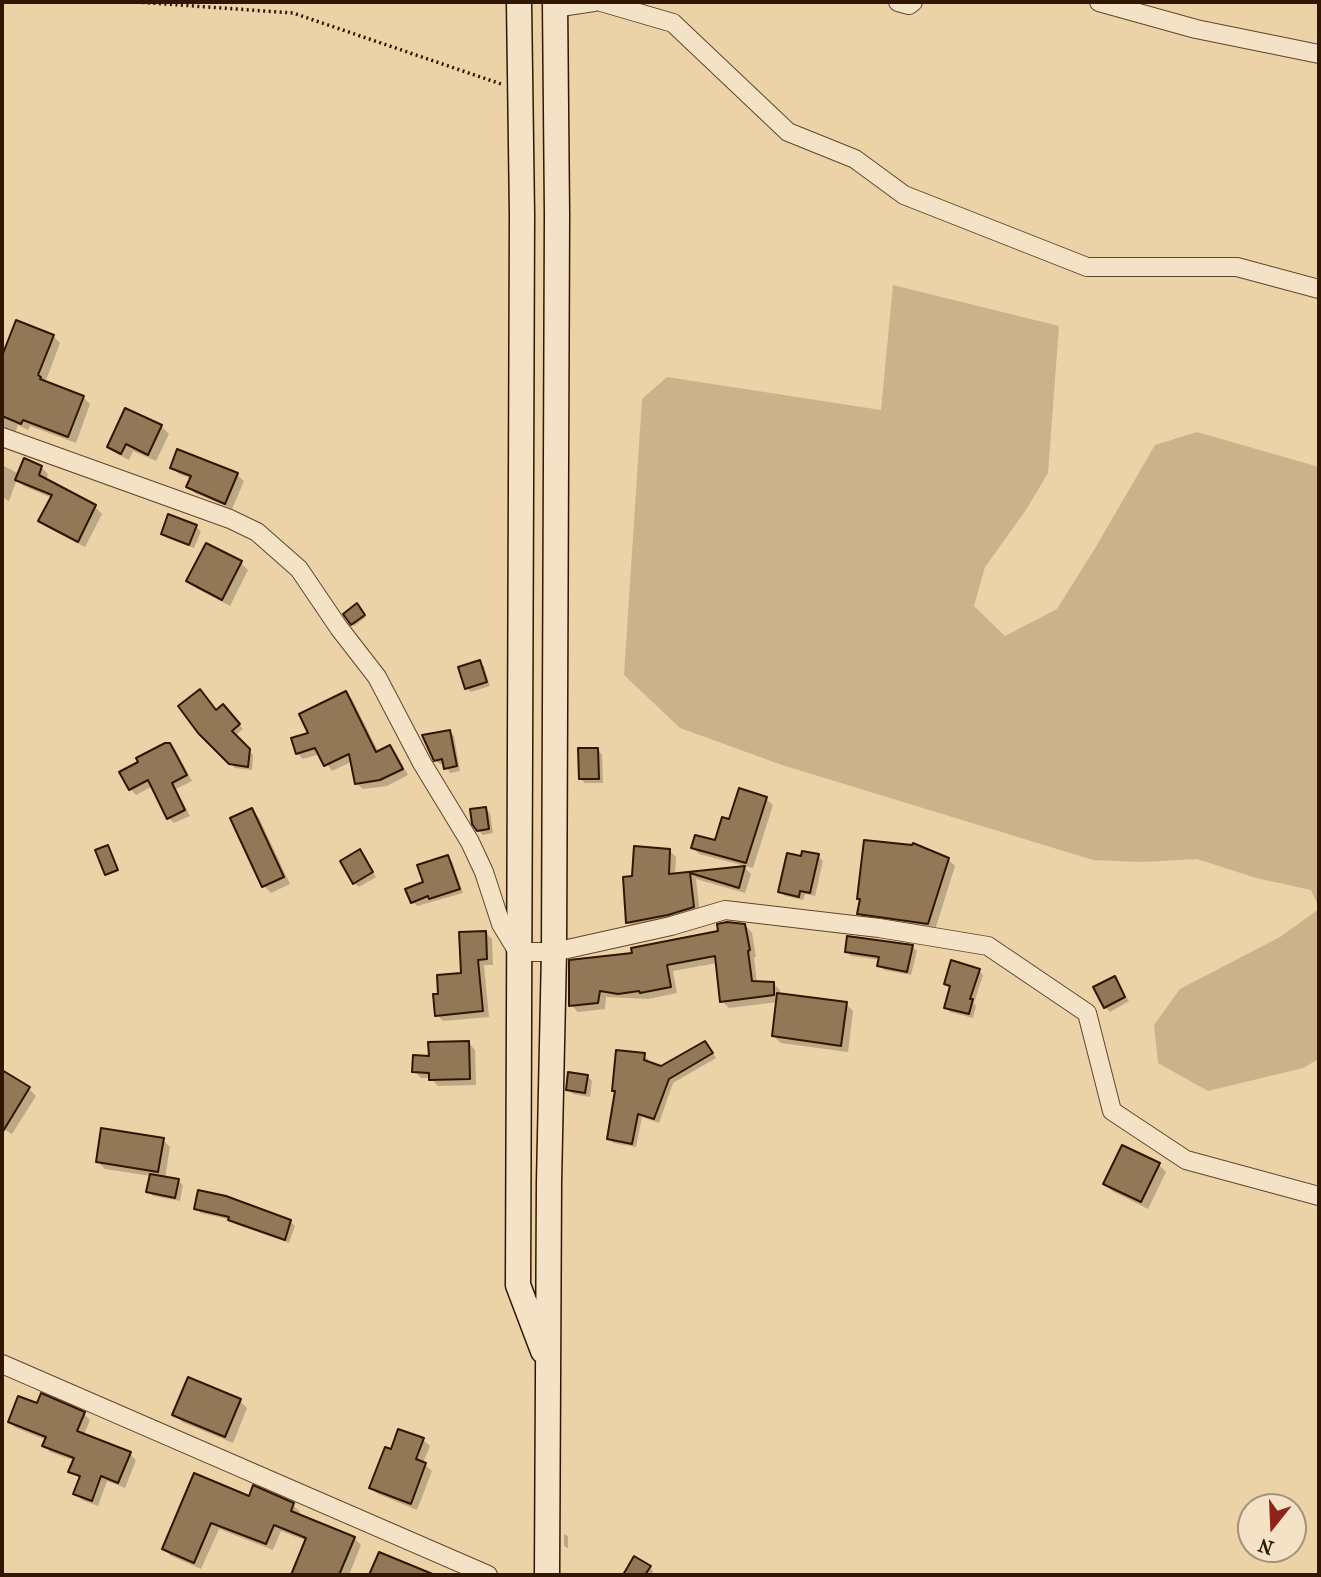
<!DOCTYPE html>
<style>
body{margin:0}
#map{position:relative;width:1321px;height:1577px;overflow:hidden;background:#ecd2a7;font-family:"IM FELL French Canon",serif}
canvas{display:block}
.frame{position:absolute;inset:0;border:4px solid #311700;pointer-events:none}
.north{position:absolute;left:1237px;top:1493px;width:70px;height:70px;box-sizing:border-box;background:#f3e2c6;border:2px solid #a59177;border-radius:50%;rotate:198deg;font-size:19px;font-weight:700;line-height:28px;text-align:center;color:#311700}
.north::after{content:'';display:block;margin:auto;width:24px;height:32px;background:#8f2418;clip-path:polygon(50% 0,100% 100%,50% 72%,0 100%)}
</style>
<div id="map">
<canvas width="1321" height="1577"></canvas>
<div class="frame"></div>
<div class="north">N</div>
</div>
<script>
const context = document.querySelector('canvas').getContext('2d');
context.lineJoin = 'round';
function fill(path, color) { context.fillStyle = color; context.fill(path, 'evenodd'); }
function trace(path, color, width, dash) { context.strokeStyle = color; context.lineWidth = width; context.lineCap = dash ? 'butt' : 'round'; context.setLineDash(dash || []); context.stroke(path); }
const green = new Path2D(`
 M893,285L1059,326L1048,473L1026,510L985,567L974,606L1005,636L1057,609L1094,550L1155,445L1197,432L1319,467V908L1311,890L1256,878L1197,859L1143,862L1093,860L782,765L680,728L624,675L642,399L667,377L881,410Z
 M1319,909V1059L1303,1068L1208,1091L1158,1063L1154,1025L1180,989L1280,937Z`);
const shadow = new Path2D(`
 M17,322L53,336L60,343L45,383L83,397L90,404L76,443L30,426L28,430L18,425L15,433L2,437V361Z
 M161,426L169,434L156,461L133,451L129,460L117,454L109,447Z
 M2,465L19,474L41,467L48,474L46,481L95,507L102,514L85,547L47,527L40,521L52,498L24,486L17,479L9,501L4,498L2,505Z
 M172,468L237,475L244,481L232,509L195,493L188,487L192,479L179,474Z
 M196,527L201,531L194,548L167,538L163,534Z
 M241,563L248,570L230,606L196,588L188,581Z
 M357,606L366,617L354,626L345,614Z
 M479,662L484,666L490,686L471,692L466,688Z
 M346,693L352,699L379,753L390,747L396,753L408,775L387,786L363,789L356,783L353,761L332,771L320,754L303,759L297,753Z
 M223,707L243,729L235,736L253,755L252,770L235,768L200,732Z
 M450,732L454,736L460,771L450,773L445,764H440L435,760Z
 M169,743L175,749L192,781L176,789L190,816L174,823L169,818L153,786L136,795L130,789Z
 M598,750L602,755L603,783H585L580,778Z
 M766,799L773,805L753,868L699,854L693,848L716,842L731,821Z
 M485,809L490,813L493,833L483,835L478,830Z
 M252,810L259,818L290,884L271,893L264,886Z
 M360,851L376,877L359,887L354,883Z
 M670,851L676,857L675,875L745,868L751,874L745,893L696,879L700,914L634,928L628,922L634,878Z
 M818,856L823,861L815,896L805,894L803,900L785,896L780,891L802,858Z
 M447,857L452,861L463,893L417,906L413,902L425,883Z
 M948,859L955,866L935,930L865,920L859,913L862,901L859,898Z
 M745,925L752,933L756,957H754L757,983H773L780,990V995L846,1004L853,1011L848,1052L781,1043L773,1036L778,1002L729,1008L722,1001L717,963L673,971L677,993L648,999L606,997L605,1009L578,1012L571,1005L634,955Z
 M485,932L492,939L493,965H484L489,1017L443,1021L437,1015L440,995L462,975Z
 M912,947L917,951L911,975L884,970L879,965L880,960L851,956L847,951Z
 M979,970L983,975L974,1003L976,1006L973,1018L950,1012L946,1007L951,988L946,983Z
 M1114,978L1129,1001L1110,1012L1105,1007Z
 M469,1043L475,1050L476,1085L438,1086L430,1078H421L414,1071L431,1058Z
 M705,1043L716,1058L673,1083L659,1123L642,1117L636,1147L613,1143L609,1138L644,1055L648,1059V1063L661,1068Z
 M2,1072L29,1089L36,1096L12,1134L2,1128Z
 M587,1076L592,1081L590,1097L573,1094L568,1090Z
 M163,1140L170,1147L165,1178L178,1181L183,1185L180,1201L153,1196L148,1191L151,1176L105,1169L98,1162Z
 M1159,1165L1166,1172L1148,1209L1112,1191L1105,1184Z
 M196,1209L290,1221L295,1226L289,1243L235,1224L231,1220L201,1213Z
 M240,1401L247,1408L233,1443L182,1422L175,1414Z
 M38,1406L84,1414L90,1420L84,1435L130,1454L136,1460L125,1488L107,1481L98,1506L82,1500L75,1493L81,1479L70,1471L75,1461L50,1452L44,1445L46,1440L16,1428L10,1422Z
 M423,1440L430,1446L423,1463L432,1471L417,1510L378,1494L371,1488L392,1451Z
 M250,1498L293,1505L300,1512L299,1516L354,1538L361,1545L349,1575H293L307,1541L281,1531L273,1550L219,1529L201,1569L171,1556L164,1549Z
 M564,1534L568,1536V1548L564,1546Z
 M650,1568L653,1571L651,1575H621L624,1571L627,1573Z`);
const building = new Path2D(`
 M16,320L54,335L38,375L41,377L40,379L84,396L68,437L23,420L21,424L2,416V356Z
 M125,408L162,425L148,455L126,444L121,454L107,447Z
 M177,449L238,473L225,504L186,487L191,476L170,468Z
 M24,458L42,466L39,475L96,505L78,542L38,521L52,495L15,480Z
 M168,514L197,525L189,545L161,534Z
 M206,543L242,561L222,600L186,581Z
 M357,603L365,615L351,625L343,614Z
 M480,660L487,682L465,689L458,667Z
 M200,689L216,710L223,704L240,724L232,731L250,749L248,767L229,764L198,733L178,706Z
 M346,691L376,752L390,745L403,769L380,780L355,784L349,754L324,766L315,748L296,754L291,738L308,733L299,714Z
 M450,730L457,766L444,769L442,759L434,761L422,735Z
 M165,743H170L187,775L172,783L185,810L167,819L148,780L129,790L119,772L138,762L136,758Z
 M578,748H598L599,779H579Z
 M739,788L767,797L746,863L691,848L695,835L715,840L722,817L729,819Z
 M486,807L489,829L477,831L472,824L470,809Z
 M252,808L284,877L262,887L230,818Z
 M864,840L912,845L913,843L949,858L928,924L857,914L860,899H857Z
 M108,845L118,870L105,875L95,850Z
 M634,846L670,849L669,874L745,866L739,888L690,873L694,907L668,915L626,923L623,877L632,876Z
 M360,849L373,872L353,884L340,861Z
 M802,851L819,854L810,893L800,891L799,897L778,892L787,853L801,856Z
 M448,855L460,889L429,899L428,896L411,903L405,889L423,882L417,865Z
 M727,922L745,924L750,950L748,951L752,981L774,982V995L720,1002L715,956L667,965L671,987L640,993L639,991L618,994L600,991L598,1003L569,1006V960L632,953L631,948L718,931L717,924Z
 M486,931L487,959L478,960L483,1011L435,1016L433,994H438L437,975L461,973L459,932Z
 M847,936L913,945L907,972L877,966L879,957L845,952Z
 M951,960L980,969L970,999H973L969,1014L944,1008L950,986L944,984Z
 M1115,976L1125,997L1104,1008L1093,987Z
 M777,993L847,1002L841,1046L772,1036Z
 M469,1041L470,1079L429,1080V1073L412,1072L413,1055L429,1056L428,1042Z
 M705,1041L713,1053L669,1079L654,1119L638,1114L632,1144L607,1139L615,1091H612L616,1050L645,1053L644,1060L661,1066Z
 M2,1070L30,1087L2,1133Z
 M568,1072L588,1075L585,1093L566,1090Z
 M101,1128L164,1138L158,1172L96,1162Z
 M1122,1145L1160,1163L1141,1202L1103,1184Z
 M150,1174L179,1179L175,1198L146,1192Z
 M198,1190L226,1196L291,1220L285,1240L228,1220L229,1217L194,1209Z
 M188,1377L241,1399L225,1437L172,1415Z
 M41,1393L85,1412L77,1431L131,1452L118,1483L101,1476L92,1501L73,1494L80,1476L68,1472L74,1458L42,1446L46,1437L8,1422L18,1396L37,1403Z
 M398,1429L424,1438L416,1459L426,1463L411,1504L369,1488L385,1447L391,1449Z
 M194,1473L249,1496L253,1485L294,1503L291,1511L355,1537L339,1575H291L306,1538L274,1525L266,1544L211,1523L194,1563L162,1549Z
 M379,1552L435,1575H369Z
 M634,1556L651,1566L645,1575H623Z`);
const path = new Path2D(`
 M137,2L293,13L501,84`);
const minor = new Path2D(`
 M601,2L673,23L788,132L855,159L904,195L1087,267H1237L1319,289
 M898,2L909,5L913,2
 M1099,2L1196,29L1319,54
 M554,8L594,2
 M2,437L230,519L257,532L299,569L339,628L377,677L422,763L470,842L484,872L501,924L518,952H554L671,926L725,910L879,928L988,946L1087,1013L1112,1111L1186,1160L1319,1196
 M2,1364L488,1575`);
const secondary = new Path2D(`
 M519,2L522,215L518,1285L543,1351
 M547,1575L549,1182L554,952L557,215L555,2`);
fill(green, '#ccb28b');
fill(shadow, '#0003');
fill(building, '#927857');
trace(building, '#311700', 2);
trace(minor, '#60462a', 20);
trace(secondary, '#311700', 27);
trace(path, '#311700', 3.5, [2, 3.5]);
trace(minor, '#f3e2c6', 18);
trace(secondary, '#f3e2c6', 24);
</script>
